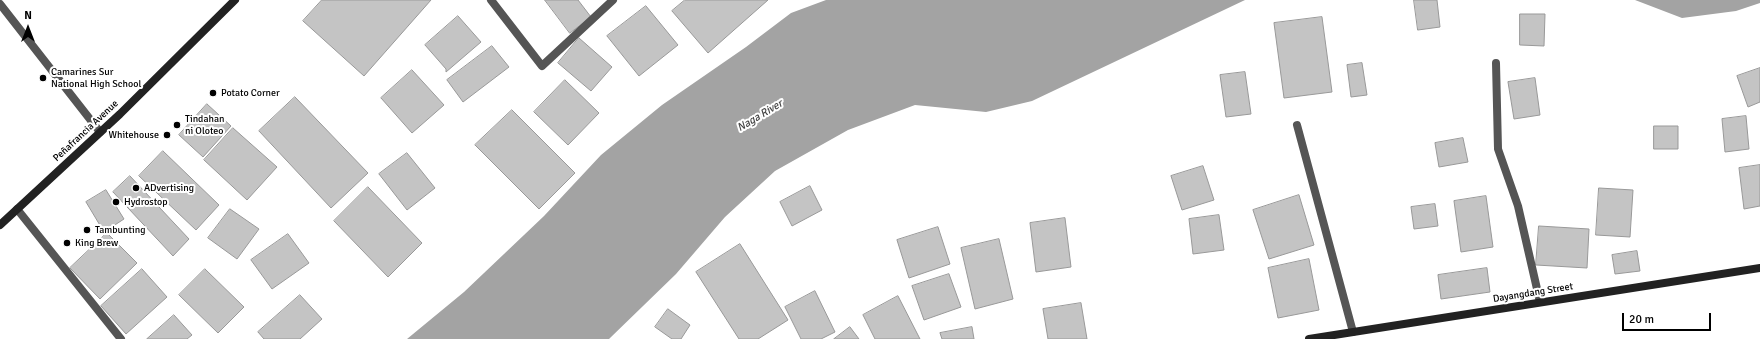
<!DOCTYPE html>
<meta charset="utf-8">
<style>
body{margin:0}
#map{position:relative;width:1760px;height:339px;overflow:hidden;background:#fff;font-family:Signika,sans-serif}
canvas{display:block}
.north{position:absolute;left:8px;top:8px;width:40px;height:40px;-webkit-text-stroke:3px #fff;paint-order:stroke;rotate:0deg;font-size:11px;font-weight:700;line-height:16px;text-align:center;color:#000}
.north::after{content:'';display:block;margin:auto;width:14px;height:18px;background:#000;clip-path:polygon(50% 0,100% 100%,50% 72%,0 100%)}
.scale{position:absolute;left:1622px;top:313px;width:89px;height:18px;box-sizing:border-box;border:2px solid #000;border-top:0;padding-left:5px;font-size:12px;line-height:14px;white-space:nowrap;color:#000;-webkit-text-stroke:3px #fff;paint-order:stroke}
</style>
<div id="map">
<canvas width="1760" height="339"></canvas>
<div class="north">N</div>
<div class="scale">20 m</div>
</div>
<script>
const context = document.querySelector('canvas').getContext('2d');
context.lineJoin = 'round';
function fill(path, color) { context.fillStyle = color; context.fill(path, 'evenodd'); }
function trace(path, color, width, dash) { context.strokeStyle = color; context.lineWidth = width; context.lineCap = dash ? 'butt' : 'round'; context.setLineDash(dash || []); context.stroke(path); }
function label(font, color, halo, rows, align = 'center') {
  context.font = font + ' Signika,sans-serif'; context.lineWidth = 4; context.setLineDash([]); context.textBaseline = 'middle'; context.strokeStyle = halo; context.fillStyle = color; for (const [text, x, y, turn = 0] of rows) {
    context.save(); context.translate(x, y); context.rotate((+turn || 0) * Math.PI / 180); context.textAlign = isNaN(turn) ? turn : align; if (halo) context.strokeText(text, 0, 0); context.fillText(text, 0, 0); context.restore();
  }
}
const water = new Path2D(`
 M826,0H1245L1032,101L986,112L915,105L848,130L775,171L725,217L676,274L609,339H407L464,292L544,216L601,155L662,105L746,47L791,13Z
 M1635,0H1760V3L1736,11L1682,18Z`);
const building = new Path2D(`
 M322,0H431L364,76L303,21Z
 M545,0H578L591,17L570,33Z
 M685,0H768L708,53L672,11Z
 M1414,0H1437L1440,27L1418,30Z
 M646,6L678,45L639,76L607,36Z
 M1520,14H1545L1544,46L1520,45Z
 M458,16L481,42L446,72V69L425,45Z
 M1322,17L1332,92L1284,98L1274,23Z
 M579,38L612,67L591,91L558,63Z
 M492,46L509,67L463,102L447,80Z
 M1362,63L1367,95L1351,97L1347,65Z
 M1760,68V102L1748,107L1737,76Z
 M412,70L444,105L412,133L381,98Z
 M1245,72L1251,114L1226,117L1220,75Z
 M1535,78L1540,115L1514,119L1508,82Z
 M565,80L599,113L568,145L534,112Z
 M295,97L368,173L331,208L259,131Z
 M207,104L231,126L203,157L179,135Z
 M512,110L575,173L539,209L475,145Z
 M1746,116L1749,149L1725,152L1722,119Z
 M1654,126H1678V149H1654Z
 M233,128L277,167L247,200L204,160Z
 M1463,138L1468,162L1439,167L1435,143Z
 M163,151L219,205L196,230L139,176Z
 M407,153L435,188L407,210L379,174Z
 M1760,165V206L1744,209L1739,168Z
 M1203,166L1214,200L1182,210L1171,176Z
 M130,176L189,239L173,256L113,192Z
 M810,186L822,210L792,226L780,202Z
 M368,187L422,243L388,277L334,221Z
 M1599,188L1633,190L1630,237L1596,235Z
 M106,190L124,219L104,232L86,202Z
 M1299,195L1314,245L1269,259L1253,210Z
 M1486,196L1493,247L1461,252L1454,201Z
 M1435,204L1438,226L1414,229L1411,207Z
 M230,209L259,229L237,259L208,238Z
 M1219,215L1224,250L1193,254L1189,219Z
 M1065,218L1071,267L1036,272L1030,223Z
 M1539,226L1589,229L1587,268L1536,265Z
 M938,227L950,264L909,278L897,240Z
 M107,233L137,263L100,299L70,268Z
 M288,234L309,263L272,289L251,260Z
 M999,239L1013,299L975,309L961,248Z
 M740,244L788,320L758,339H739L696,272Z
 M1637,251L1640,271L1615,274L1612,255Z
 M1309,259L1319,310L1278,318L1268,268Z
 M1487,268L1490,292L1441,299L1438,275Z
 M142,269L167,297L126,334L101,306Z
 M205,269L244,307L218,333L179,295Z
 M949,274L961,307L924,320L912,286Z
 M815,291L835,332L821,339H801L785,307Z
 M300,295L322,319L300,339H264L258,332Z
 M898,296L920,339H875L863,315Z
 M1081,303L1087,339H1048L1043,309Z
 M668,309L690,325L681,339H672L655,327Z
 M174,315L192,335L187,339H147Z
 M850,327L859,339H834Z
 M972,327L974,339H942L940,333Z`);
const lane = new Path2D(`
 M0,4L100,132`);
const street = new Path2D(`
 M491,0L542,66L613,0
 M1496,63L1498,149L1518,206L1540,302
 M1297,125L1353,332
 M17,209L121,339`);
const secondary = new Path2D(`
 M0,225L120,114L235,0
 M1309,339L1760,268`);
const markers = [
 [43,78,4,"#000"],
 [213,93,4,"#000"],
 [177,125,4,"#000"],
 [167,135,4,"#000"],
 [136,188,4,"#000"],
 [116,202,4,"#000"],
 [87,230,4,"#000"],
 [67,243,4,"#000"]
];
const poiNames = [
 ["Camarines Sur",51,72],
 ["National High School",51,84],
 ["Potato Corner",221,93],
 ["Tindahan",185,119],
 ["ni Oloteo",185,131],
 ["Whitehouse",159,135,"right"],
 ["ADvertising",144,188],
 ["Hydrostop",124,202],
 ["Tambunting",95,230],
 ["King Brew",75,243]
];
const streetNames = [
 ["Peñafrancia Avenue",86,131,-43],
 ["Dayangdang Street",1533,293,-9]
];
const waterNames = [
 ["Naga River",760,116,-31]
];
fill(water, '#a3a3a3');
fill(building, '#c4c4c4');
trace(building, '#999', 1);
trace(lane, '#555', 8);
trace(street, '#555', 8);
trace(secondary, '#222', 8);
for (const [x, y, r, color] of markers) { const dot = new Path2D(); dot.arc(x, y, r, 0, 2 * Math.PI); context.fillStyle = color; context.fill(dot); trace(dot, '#fff', 1.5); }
label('10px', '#000', '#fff', poiNames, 'left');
label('10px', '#000', '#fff', streetNames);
label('italic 11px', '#444', '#fff', waterNames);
</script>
